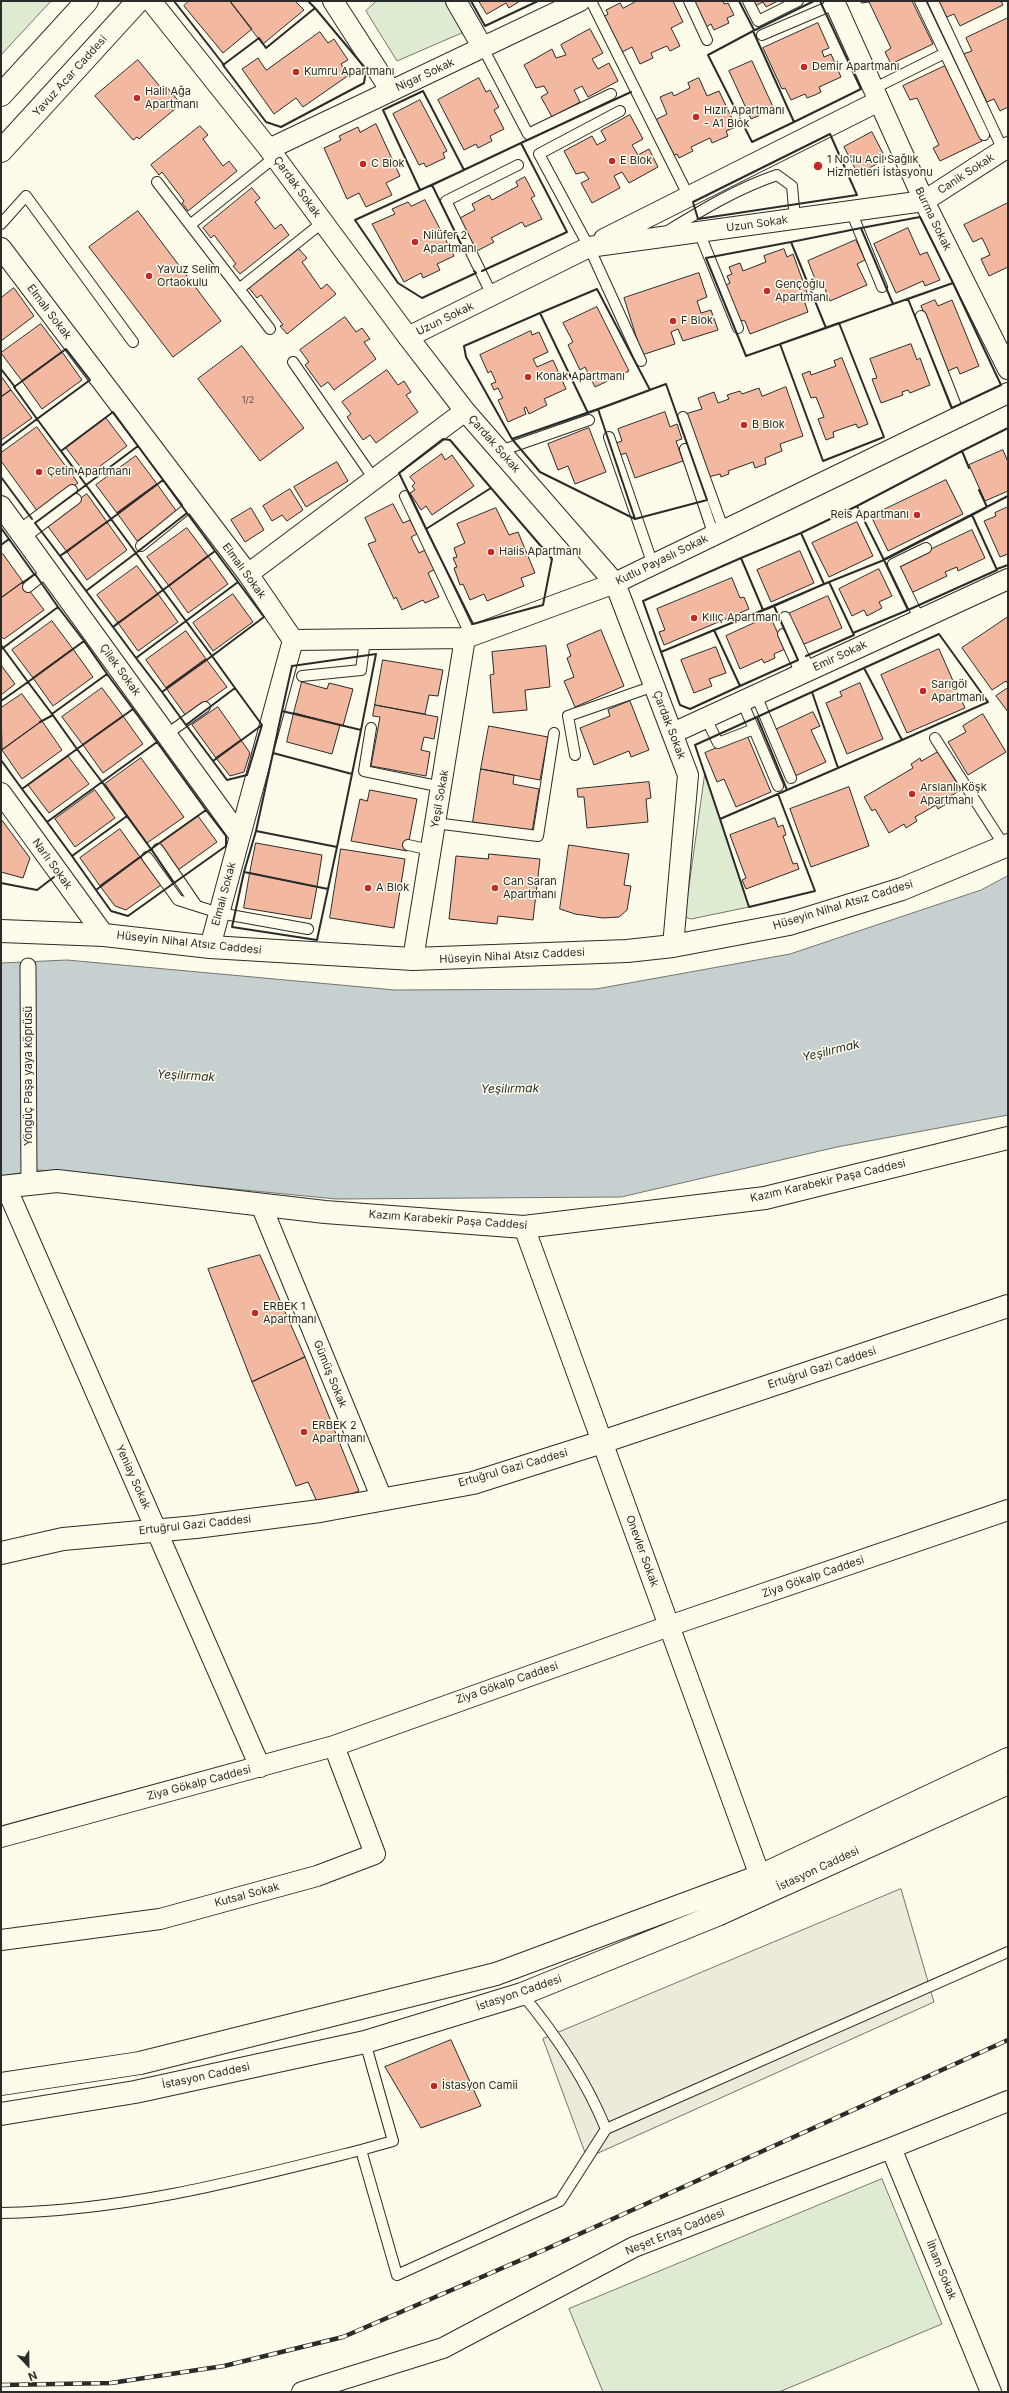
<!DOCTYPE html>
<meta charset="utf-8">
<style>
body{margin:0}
#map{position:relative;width:1009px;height:2393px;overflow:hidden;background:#fdfbea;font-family:Inter,sans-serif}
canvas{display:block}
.frame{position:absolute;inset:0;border:2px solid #2b2b2b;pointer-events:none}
.north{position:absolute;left:8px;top:2345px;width:40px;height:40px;-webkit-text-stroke:3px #fdfbea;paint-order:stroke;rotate:158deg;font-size:11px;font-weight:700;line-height:16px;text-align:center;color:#2b2b2b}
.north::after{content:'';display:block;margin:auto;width:14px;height:18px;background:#2b2b2b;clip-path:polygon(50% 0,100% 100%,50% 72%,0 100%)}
</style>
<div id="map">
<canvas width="1009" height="2393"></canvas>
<div class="frame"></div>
<div class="north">N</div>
</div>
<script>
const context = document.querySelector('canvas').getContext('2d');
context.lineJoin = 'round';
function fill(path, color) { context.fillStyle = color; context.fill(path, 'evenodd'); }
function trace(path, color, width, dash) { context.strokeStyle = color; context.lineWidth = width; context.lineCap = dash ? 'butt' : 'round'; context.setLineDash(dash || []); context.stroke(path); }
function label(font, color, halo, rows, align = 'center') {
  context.font = font + ' Inter,sans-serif'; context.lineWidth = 3; context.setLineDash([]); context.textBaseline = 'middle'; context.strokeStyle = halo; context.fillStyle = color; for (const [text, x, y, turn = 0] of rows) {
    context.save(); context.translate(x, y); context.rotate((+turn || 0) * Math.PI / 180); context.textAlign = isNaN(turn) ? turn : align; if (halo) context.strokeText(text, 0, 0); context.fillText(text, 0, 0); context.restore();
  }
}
const green = new Path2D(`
 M1,1H51L1,55Z
 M377,1H445L464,32L397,61L366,11Z
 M705,773L749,907L691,919L685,917Z
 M882,2179L942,2324L779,2392H603L569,2309Z`);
const parking = new Path2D(`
 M901,1889L934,2002L587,2158L543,2039Z`);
const water = new Path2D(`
 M1008,876V1115L837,1147L621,1197L336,1199L39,1170L1,1176V963L67,960L395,990L596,989L790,954L981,890Z`);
const building = new Path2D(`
 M189,1H230L252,29L223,53L184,6Z
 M230,1H295L304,10L263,44Z
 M479,1H520L509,8L506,3L487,14Z
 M637,1H673L683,22L671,28L680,46L670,51L667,46L651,53L653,58L640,64L632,47L620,53L603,17L608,14L606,10L620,3L623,8Z
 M694,1H723L724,4L728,3L734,15L727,18L729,23L714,30L711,24L706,27Z
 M753,1H778L766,7L763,2L755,6Z
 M861,1H912L933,44L891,64L885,52L891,48L881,27L869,2L862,3Z
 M939,1H1001L1003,5L960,26L954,14L947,17Z
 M1008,18V107L1000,111L994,99L987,102L963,54L972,51L966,38Z
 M818,23L829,48L822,51L824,57L831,54L841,77L819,87L821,92L815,95L807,98L805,94L791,100L785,88L782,89L763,48Z
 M590,29L603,53L592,59L598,69L609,63L618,81L588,97L582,86L574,90L580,102L552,117L541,97L548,93L544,86L536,88L524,65L552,49L556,58L566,55L561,45Z
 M320,32L328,43L334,39L348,60L341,64L349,75L303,107L296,98L274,114L242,69L258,58L266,70Z
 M138,60L162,89L166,86L181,104L139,139L137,137L133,140L95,96Z
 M752,61L774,109L751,119L729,71Z
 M945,66L982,141L940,161L933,148L939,145L917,98L910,100L903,86Z
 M479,78L486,92L490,90L499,107L494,110L504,129L490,136L492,141L478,148L476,144L464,150L438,100Z
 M699,78L707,96L719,91L736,127L726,131L728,136L712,143L710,138L691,147L693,151L679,158L677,154L672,156L655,120L667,114L660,97L672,92L674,96L690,88L688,83Z
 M420,100L447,151L443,153L445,158L426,167L424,163L419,165L393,114Z
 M630,115L643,139L632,145L638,155L649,149L658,167L629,183L622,172L614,176L620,188L592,203L581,183L589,179L584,172L576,174L564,151L592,136L597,145L606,140L601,131Z
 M376,124L400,176L386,183L392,195L366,207L359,193L347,199L324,148L341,140L339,136L358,127L360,132Z
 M200,126L208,135L203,139L223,166L229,161L237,171L188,211L182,203L184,201L162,172L159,175L151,165Z
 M872,132L886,159L858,174L844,147Z
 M525,177L535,196L531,198L542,219L525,227L522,222L491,238L494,242L475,252L458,219L475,210L472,204L489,195L492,200L518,186L516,182Z
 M252,188L260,198L255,202L275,229L281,224L289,235L240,274L233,266L236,264L214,235L211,238L203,228Z
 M425,200L454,256L437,264L440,270L423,278L421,273L404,282L372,224L395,214L392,209L408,202L411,206Z
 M1008,203V267L989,276L981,259L990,255L986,246L982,238L973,242L964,225Z
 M138,211L221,321L173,357L89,247Z
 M908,228L920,255L927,252L940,280L925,286L923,281L896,293L874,244Z
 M856,240L865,260L857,264L867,285L830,301L822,282L817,284L808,261Z
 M299,249L307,258L302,262L321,289L327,284L336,294L287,334L280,326L283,325L261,295L257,298L249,288Z
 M784,249L787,257L793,254L809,298L804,300L808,312L750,334L745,321L739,320L726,285L730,283L727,276L732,274L729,267L740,263L743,271L766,262L764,256Z
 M699,273L707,297L697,301L701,313L711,310L718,330L683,341L678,329L671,332L675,344L642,355L624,298Z
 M14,288L34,316L1,341V298Z
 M935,300L938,306L952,300L979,366L960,374L957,367L948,371L921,306Z
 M597,307L629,371L595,387L585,367L580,370L568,345L573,342L563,323Z
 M345,317L356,332L362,328L370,339L364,342L376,359L334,390L328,382L321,387L305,365L309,362L300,350Z
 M41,324L62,352L22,381L1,353Z
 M531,331L532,335L539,332L548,352L533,359L537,367L553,360L566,389L544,399L547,405L529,414L526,407L524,408L526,414L508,422L498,400L503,398L498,388L494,390L491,384L496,382L491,371L488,373L480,355Z
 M911,344L917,360L920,358L930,385L910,393L908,390L902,392L903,395L881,403L872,379L877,378L870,359Z
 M242,346L304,428L260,461L198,379Z
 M62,352L82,380L42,409L22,381Z
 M842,358L868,424L858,428L856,424L833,432L834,437L826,440L818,419L824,417L816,397L811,398L802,374L810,371L811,375L836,366L834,361Z
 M387,370L398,385L404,381L411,392L406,395L418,412L376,443L370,435L363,440L347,417L351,414L342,402Z
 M1,376L11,390L1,397Z
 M786,387L803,436L780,444L782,451L765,458L766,464L755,468L753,462L728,471L729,474L721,477L720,474L708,477L685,414L702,409L698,398L714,392L718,403L729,399L727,395L740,391L742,394L759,388L762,396Z
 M11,390L32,418L1,440V397Z
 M665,412L670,427L677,424L682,439L676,441L683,461L635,478L626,453L620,455L616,443L622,441L618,429Z
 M106,418L127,446L87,476L66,448Z
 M37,427L78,483L38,512L1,461V453Z
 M589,428L606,472L575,484L568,466L558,470L548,444Z
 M1003,450L1008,462V491L985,501L969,465Z
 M442,454L445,460L452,455L474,486L432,515L426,506L421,510L410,493L415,490L412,486L415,483L410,477Z
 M136,456L157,484L117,513L96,485Z
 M337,462L348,481L306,507L294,487Z
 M946,480L963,514L888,551L871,516Z
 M157,484L177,512L137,541L117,513Z
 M290,489L303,510L287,521L282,515L272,521L263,506Z
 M87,494L107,522L67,552L46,524Z
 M393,504L403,523L410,520L417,534L411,537L419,553L427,549L437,568L428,573L439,597L425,603L423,600L402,610L396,597L394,599L368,544L376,541L365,518Z
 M1008,507V554L1000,557L984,521L996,516L995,513Z
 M251,508L264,530L245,542L231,520Z
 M496,508L509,535L518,532L535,573L521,578L524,586L487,601L484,594L470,600L463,584L460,585L454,568L457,567L453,558L457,557L454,548L465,543L457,524Z
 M107,522L127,550L87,580L67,552Z
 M857,522L873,556L829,577L812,543Z
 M187,528L208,556L169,586L147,557Z
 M972,530L985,558L958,571L957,567L945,572L947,576L911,593L898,565Z
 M800,551L814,583L771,602L757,570Z
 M3,554L23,582L1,598V555Z
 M208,556L228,584L188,613L169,586Z
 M137,566L158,594L118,623L97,595Z
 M879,569L892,596L879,602L882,608L867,616L864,610L852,616L839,589Z
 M732,578L740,598L744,597L749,609L664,645L659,632L665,630L657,609Z
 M23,582L44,610L4,639L1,636V598Z
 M158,594L178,622L138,651L118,623Z
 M233,594L253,622L213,651L193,623Z
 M828,596L842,628L802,645L788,614Z
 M770,616L785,649L774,654L775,658L764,663L762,659L740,669L726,636Z
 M1008,617V684L1006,681L992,690L962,648Z
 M52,621L73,649L33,678L12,650Z
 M601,630L624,686L575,707L564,681L574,677L567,658L571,656L567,645Z
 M186,631L206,659L166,688L146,660Z
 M546,646L550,687L525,690L527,710L493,713L490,675L494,674L492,652Z
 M716,647L726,673L709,679L712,686L694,693L681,660Z
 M73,649L93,677L53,706L33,678Z
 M939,649L965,708L907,733L881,675Z
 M206,659L227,687L186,716L166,688Z
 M383,660L443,670L438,696L429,695L425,714L375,705Z
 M1,665L15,684L1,695Z
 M302,682L327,689L329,683L353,689L343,726L294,713Z
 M860,683L883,739L847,754L826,703L842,696L840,692Z
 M102,688L123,716L83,745L62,717Z
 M1008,688V712L996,696Z
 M22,694L42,721L2,750L1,708Z
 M630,701L649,750L631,757L629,751L594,765L580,728L610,716L608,710Z
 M375,705L438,717L434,739L424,737L421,750L430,752L426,776L371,766L380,717L373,716Z
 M218,707L241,740L216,758L192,725Z
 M813,712L820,726L811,730L826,762L795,776L773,731Z
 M294,713L340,725L332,754L287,742Z
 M983,714L1006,752L968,775L948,742L966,732L963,726Z
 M123,716L143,744L103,773L83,745Z
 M42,721L62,750L22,779L2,750Z
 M489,726L548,737L540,780L481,769Z
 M747,735L771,792L736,807L724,779L717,782L705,753Z
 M241,740L250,753L244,772L230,776L216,758Z
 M938,752L961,790L945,799L948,803L938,809L936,805L915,817L917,821L906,828L904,824L889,833L875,809L872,811L864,797L913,768L911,764L920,758L921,761Z
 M68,756L89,784L49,813L28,785Z
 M141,758L184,817L147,843L105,784Z
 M481,769L514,775L513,784L539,789L532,832L473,822Z
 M649,782L651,798L646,799L648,822L587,828L584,797H578L577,789Z
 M849,787L869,846L811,867L790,809Z
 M95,790L115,818L75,847L55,819Z
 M370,790L417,799L407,851L351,841L360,799L367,801Z
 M198,816L217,842L178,870L159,844Z
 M775,818L778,827L783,825L786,835L783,836L793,864L797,863L799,869L746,889L742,880L746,878L730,835Z
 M1,819L30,858L23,878L1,872Z
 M120,829L140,857L100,886L80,858Z
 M256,843L322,855L317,887L250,873Z
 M569,845L629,854L624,885L631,886L627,910L619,917L603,918L575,914L560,909Z
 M341,849L405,859L394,928L330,918Z
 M489,854L540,859L533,920L498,916L497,924L449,919L456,856L488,859Z
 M140,857L161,885L126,910L115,906L100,886Z
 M250,873L317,887L311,919L244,908Z
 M260,1255L305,1357L252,1382L208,1269Z
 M305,1357L359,1491L319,1506L308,1482L296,1486L252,1382Z
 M451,2040L481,2106L421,2128L385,2067Z`);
const service = new Path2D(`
 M591,1L689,197
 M689,1L707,40
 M748,1L758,21L798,1
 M920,1L984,135
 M933,1L1003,150
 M762,35L835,4
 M483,48L528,134L611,94
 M873,89L945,53
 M620,111L539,154L589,247L641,361
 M157,182L270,329
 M851,211L882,287
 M1,224L26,196L133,342
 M190,225L275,157
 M666,232C702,210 738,188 777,175L792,186L795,219
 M699,232L738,328
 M239,289L323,222
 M492,295L446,201L518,165
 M921,316L960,416
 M293,362L374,479
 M683,417L724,531
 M609,437L653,565
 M685,449L714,536
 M500,451L589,420
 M405,496L471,636
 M19,530L72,490
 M24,538L76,499
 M141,546L194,503
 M28,587L48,571
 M785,617L810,670
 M920,620L893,564L926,548
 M783,634L801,674
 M302,676L361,670L365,640
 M756,695L791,778
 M742,701L778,786
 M706,718L718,743L754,729
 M371,728L364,771L442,787
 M167,734L205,707
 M935,738L1005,847
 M575,755L568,716L654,686
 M435,823L538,836L554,733
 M408,845L431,850
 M158,849L197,906
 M147,857L178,900L219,913L308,929
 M522,1994C557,2036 585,2078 606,2129
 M365,2042L393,2141L361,2150L397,2275L560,2201L606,2129L1008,1952
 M1,2213C125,2211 242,2180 361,2150`);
const pedestrian = new Path2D(`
 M28,966L29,1185`);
const minor = new Path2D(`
 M151,1L269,149L408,337L465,411L615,583L688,775L673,946
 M333,1L391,91
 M456,1L483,48
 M834,1L924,201L1008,369
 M269,149L580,1
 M604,239L879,101
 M1,248L248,574L293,640L210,947
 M408,337L589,247L924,201L1008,147
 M1,506L239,835
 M248,574L465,411
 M293,640L465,638L471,636L615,583L1008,393
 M673,733L1008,579
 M1,793L104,935
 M413,959L465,638
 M6,1187L260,1767
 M261,1205L382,1499
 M524,1227L760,1876
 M1,1837L334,1746L669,1626L1008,1510
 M1,1940L160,1919L317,1876L375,1854L334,1746
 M891,2148L991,2392
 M302,2392L443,2348L634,2247L891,2148L1008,2101`);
const tertiary = new Path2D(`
 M1,931L104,935L210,947L413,959L627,951L673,946L789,924L902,889L1008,845
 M1,1187L57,1181L325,1212L524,1227L765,1198L1008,1138
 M1,1553L63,1539L196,1527L320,1511L473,1483L602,1442L1008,1306
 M1,2084L140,2063L496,1974L760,1876L1008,1759
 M1,2114L135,2092L365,2042L522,1994L717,1915L1008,1783`);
const primary = new Path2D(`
 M1,95L87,1
 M1,151L138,1`);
const rail = new Path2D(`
 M1,2385L111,2383L224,2366L343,2337L544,2250L1008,2040`);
const wall = new Path2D(`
 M174,1L224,65
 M308,1L315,8
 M471,1L485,26L538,1
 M739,1L754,30
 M814,1L753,31L794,122L861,89L820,1
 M315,8L366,69L364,83L281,127L266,122L223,65L259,38L266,48Z
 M753,31L794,122L752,142L708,55Z
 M830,134L857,195L698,219L693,202Z
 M521,143L631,92
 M432,185L462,246
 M432,185L462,246
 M920,217L953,283L893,304L861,228Z
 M861,228L893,304L826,328L791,242Z
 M791,242L826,328L746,356L706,258Z
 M474,271L476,273L422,298L398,283L355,220L464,170L423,91L383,110L420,190L432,185L521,143L567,232L482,271
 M953,283L1001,385L952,408L908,299Z
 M597,289L650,390L588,413L540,313Z
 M540,313L588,413L512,439L466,357L464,346Z
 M839,323L884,437L823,461L780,344Z
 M66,349L90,380L37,419L14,387Z
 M1,369L15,387
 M666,384L707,500L635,519L598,409Z
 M598,409L635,519L540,472L512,439Z
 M113,412L138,446L86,485L61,451Z
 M443,439L450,440L491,488L426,529L399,473Z
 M1,446L37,419L86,485L74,494
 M138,446L163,480L111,519L86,485Z
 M962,451L1008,428
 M1,477L32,519
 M163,480L187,513L136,553L111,519Z
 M86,485L111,519L60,556L35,523Z
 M491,488L552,559L543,605L473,624L426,529Z
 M857,506L962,451L969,468
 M187,513L215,551L163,590L136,553Z
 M972,515L987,507L979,490
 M972,515L997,570L908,610L884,560Z
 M1,528L9,539
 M801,533L857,506L884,560L829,582
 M1,545L9,539L34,574
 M69,550L60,556L113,627L119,622
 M215,551L238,582L186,621L163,590Z
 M741,558L763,610L661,652L643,601Z
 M883,560L1008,496
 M997,569L1008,565
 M238,582L264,617L212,656L186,621Z
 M829,582L884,560L908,610L853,633
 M163,590L186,621L136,658L113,627Z
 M86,591L136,553L111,519L106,523
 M86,591L136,553L163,590L156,595
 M774,606L824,584L801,533L741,558L763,610L829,582L854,635L806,656
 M774,606L785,631
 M774,606L798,660L740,686L714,630Z
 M58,607L84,641L28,682L3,648Z
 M186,621L212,656L162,692L136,658Z
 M714,630L740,686L690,709L680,705L661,652Z
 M939,634L988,702L902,740L864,668Z
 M84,641L107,674L52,714L28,682Z
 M376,654L361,730L282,711L292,666Z
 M212,656L235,688L186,725L162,692Z
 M864,668L902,740L838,768L812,692Z
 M107,674L133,709L77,749L52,714Z
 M235,688L262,725L213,761L186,725Z
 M812,692L838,768L787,790L757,717Z
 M1,701L28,682L3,648L1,649L3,648L1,645L3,648L58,607L35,574L22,583
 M133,709L157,742L102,782L77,749Z
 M282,711L361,730L352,774L273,753Z
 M757,717L787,790L720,819L695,745Z
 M40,722L53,715
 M262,725L247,775L227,780L213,761Z
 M157,742L206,810L151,849L102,782Z
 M77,749L102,782L47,822L22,789Z
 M273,753L352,774L337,847L256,831Z
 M1,760L22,789
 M102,782L127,816L72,856L47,822Z
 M778,794L815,891L749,907L720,819Z
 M206,810L226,836V846L174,883L151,849Z
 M127,816L151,849L96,890L72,856Z
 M256,831L337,847L328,889L244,872Z
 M151,849L174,883L128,916L111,911L96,890Z
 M244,872L328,889L317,940L232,927Z
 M1,883L37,890L54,877`);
const markers = [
 [804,67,4,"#c62828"],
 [296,72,4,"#c62828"],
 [137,98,4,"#c62828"],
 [696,117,4,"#c62828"],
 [612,161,4,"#c62828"],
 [363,164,4,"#c62828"],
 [818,166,5,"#c62828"],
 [415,242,4,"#c62828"],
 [149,276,4,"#c62828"],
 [767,291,4,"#c62828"],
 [673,321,4,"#c62828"],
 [528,377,4,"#c62828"],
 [744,425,4,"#c62828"],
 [39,472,4,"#c62828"],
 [917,515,4,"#c62828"],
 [491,552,4,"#c62828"],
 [694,618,4,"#c62828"],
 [923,691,4,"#c62828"],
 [912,794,4,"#c62828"],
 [368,888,4,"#c62828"],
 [495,888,4,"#c62828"],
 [255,1313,4,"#c62828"],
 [304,1432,4,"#c62828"],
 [434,2086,4,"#c62828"]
];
const numberNames = [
 ["1/2",248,400]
];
const poiNames = [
 ["Demir Apartmanı",812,67],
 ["Kumru Apartmanı",304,72],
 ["Halil Ağa",145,92],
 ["Apartmanı",145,105],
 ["Hızır Apartmanı",704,111],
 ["- A1 Blok",704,124],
 ["1 No'lu Acil Sağlık",827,160],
 ["Hizmetleri İstasyonu",827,173],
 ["E Blok",620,161],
 ["C Blok",371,164],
 ["Nilüfer 2",423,236],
 ["Apartmanı",423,249],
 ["Yavuz Selim",157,270],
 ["Ortaokulu",157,283],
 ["Gençoğlu",775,285],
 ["Apartmanı",775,298],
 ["F Blok",681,321],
 ["Konak Apartmanı",536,377],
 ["B Blok",752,425],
 ["Çetin Apartmanı",47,472],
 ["Reis Apartmanı",909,515,"right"],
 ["Halis Apartmanı",499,552],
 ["Kılıç Apartmanı",702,618],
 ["Sarıgöl",931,685],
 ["Apartmanı",931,698],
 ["Arslanlı Köşk",920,788],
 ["Apartmanı",920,801],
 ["Can Saran",503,882],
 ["Apartmanı",503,895],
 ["A Blok",376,888],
 ["ERBEK 1",263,1307],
 ["Apartmanı",263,1320],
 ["ERBEK 2",312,1426],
 ["Apartmanı",312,1439],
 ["İstasyon Camii",442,2086]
];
const streetNames = [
 ["Nigar Sokak",425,75,-25],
 ["Yavuz Acar Caddesi",70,76,-48],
 ["Canik Sokak",966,174,-33],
 ["Çardak Sokak",297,187,54],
 ["Burma Sokak",933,219,64],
 ["Uzun Sokak",757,224,-8],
 ["Elmalı Sokak",49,312,53],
 ["Uzun Sokak",445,319,-26],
 ["Çardak Sokak",494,444,49],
 ["Kutlu Payaslı Sokak",662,560,-26],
 ["Elmalı Sokak",244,571,54],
 ["Emir Sokak",840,656,-25],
 ["Çilek Sokak",120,670,54],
 ["Çardak Sokak",669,725,69],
 ["Yeşil Sokak",440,799,-80],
 ["Narlı Sokak",52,864,54],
 ["Elmalı Sokak",224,894,-75],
 ["Hüseyin Nihal Atsız Caddesi",843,905,-17],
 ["Hüseyin Nihal Atsız Caddesi",189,943,6],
 ["Hüseyin Nihal Atsız Caddesi",512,956,-3],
 ["Yöngüç Paşa yaya köprüsü",29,1076,-90],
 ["Kazım Karabekir Paşa Caddesi",828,1181,-13],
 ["Kazım Karabekir Paşa Caddesi",448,1220,4],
 ["Ertuğrul Gazi Caddesi",822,1368,-18],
 ["Gümüş Sokak",330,1374,68],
 ["Ertuğrul Gazi Caddesi",513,1468,-16],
 ["Yeniay Sokak",133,1477,66],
 ["Ertuğrul Gazi Caddesi",195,1525,-6],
 ["Onevler Sokak",642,1551,70],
 ["Ziya Gökalp Caddesi",813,1577,-19],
 ["Ziya Gökalp Caddesi",507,1683,-19],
 ["Ziya Gökalp Caddesi",199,1783,-15],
 ["İstasyon Caddesi",818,1869,-25],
 ["Kutsal Sokak",247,1895,-15],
 ["İstasyon Caddesi",519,1993,-19],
 ["İstasyon Caddesi",206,2076,-12],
 ["Neşet Ertaş Caddesi",675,2232,-22],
 ["İlham Sokak",941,2270,68]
];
const waterNames = [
 ["Yeşilırmak",831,1051,-14],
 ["Yeşilırmak",186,1076,3],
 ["Yeşilırmak",510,1089,-1]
];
fill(green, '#deebd1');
trace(green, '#74746e', 1);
fill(parking, '#eceadb');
trace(parking, '#74746e', 1);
fill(water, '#c7d0d0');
trace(water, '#74746e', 1);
fill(building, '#f2b8a0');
trace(building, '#2b2b2b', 1);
trace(service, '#2b2b2b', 12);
trace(pedestrian, '#2b2b2b', 17);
trace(minor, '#2b2b2b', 22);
trace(tertiary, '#2b2b2b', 24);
trace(primary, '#2b2b2b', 24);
trace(service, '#fdfbea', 10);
trace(pedestrian, '#fdfbea', 15);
trace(minor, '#fdfbea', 20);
trace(tertiary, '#fdfbea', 22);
trace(primary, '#fdfbea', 22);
trace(rail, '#2b2b2b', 4.5);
trace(rail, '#fdfbea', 3, [9]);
trace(wall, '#2b2b2b', 2);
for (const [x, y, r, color] of markers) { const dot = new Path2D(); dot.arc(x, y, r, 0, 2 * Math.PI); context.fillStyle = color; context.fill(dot); trace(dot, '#fdfbea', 1.5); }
label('9px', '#5d4e48', null, numberNames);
label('11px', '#2b2b2b', '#fdfbea', poiNames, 'left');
label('11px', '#2b2b2b', '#fdfbea', streetNames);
label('italic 12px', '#2b2b2b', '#fdfbea', waterNames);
</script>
